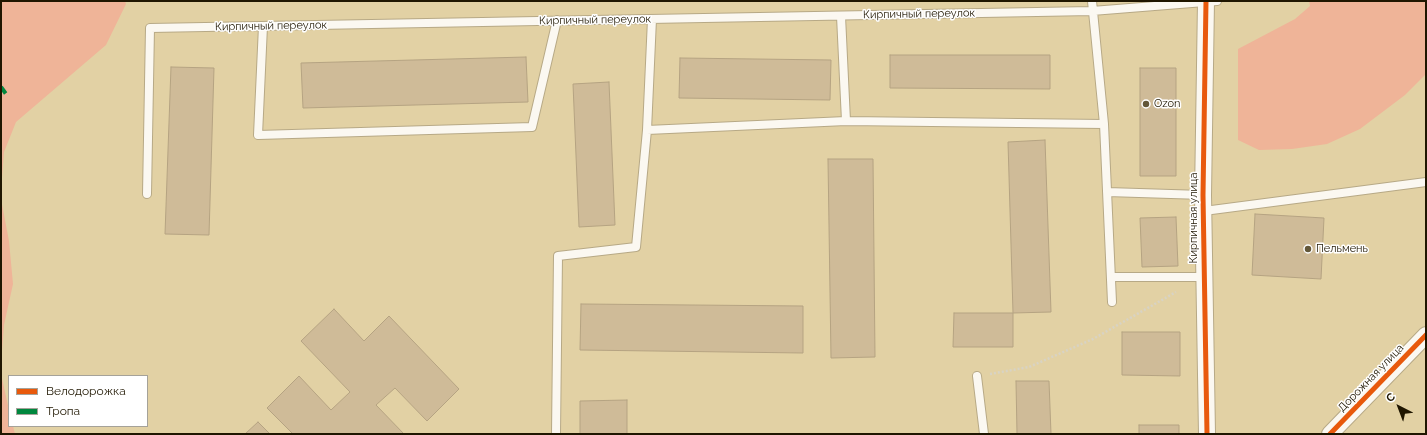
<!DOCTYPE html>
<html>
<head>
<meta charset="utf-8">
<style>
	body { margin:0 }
	#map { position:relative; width:1427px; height:435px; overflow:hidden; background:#e2d1a4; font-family:Raleway,sans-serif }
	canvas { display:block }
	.frame { position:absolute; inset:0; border:2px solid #1f1600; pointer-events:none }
	.legend { position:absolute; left:8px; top:375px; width:140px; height:52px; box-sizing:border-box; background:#fff; border:1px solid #a5a299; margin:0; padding:5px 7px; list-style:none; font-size:12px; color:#1f1600 }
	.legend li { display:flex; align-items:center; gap:8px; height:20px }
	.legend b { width:20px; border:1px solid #a5a299 }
	.north { position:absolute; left:1379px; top:387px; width:40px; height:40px; -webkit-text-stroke:3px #fff; paint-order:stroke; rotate:318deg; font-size:11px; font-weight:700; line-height:16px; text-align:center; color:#1f1600 }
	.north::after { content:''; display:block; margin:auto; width:14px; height:18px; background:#1f1600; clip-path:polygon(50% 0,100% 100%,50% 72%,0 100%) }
</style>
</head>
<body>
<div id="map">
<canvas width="1427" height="435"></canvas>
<div class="frame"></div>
<ul class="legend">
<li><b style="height:5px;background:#e8590c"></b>Велодорожка</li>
<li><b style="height:5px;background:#00873e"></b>Тропа</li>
</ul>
<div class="north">С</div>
</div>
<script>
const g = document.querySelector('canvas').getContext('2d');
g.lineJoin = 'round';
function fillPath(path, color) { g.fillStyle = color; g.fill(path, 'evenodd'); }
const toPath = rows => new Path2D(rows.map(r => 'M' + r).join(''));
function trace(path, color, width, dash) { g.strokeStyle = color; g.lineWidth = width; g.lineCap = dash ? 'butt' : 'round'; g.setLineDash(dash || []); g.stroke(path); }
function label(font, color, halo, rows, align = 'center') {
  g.font = font + ' Raleway,sans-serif'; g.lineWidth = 3; g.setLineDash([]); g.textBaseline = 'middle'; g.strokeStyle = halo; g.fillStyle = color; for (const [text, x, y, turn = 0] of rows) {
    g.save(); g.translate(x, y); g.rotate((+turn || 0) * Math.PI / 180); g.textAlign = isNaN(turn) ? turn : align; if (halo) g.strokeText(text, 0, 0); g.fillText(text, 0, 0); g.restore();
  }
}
fillPath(toPath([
	[1,1,125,1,126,4,106,45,16,122,4,152,1,191],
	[1309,1,1426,1,1426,74,1405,95,1360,129,1327,144,1292,149,1259,150,1238,140,1238,49,1295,19,1310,6],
	[1,199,9,241,13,284,4,325,1,364],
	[1,374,9,410,9,426,13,426,15,434,1,434]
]), '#efb498');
const building = toPath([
	[890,55,1050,55,1050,89,890,88,890,55],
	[526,57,528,102,303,108,301,63,526,57],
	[680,58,831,60,830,100,679,98,680,58],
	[171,67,214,68,209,235,165,234,171,67],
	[1140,68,1176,68,1176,176,1140,176,1140,68],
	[609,82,615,225,579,227,573,84,609,82],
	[1045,140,1051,312,1013,313,1008,142,1045,140],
	[828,159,873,159,875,357,831,358,828,159],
	[1255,214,1324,218,1321,279,1252,275,1255,214],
	[1176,217,1178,266,1142,267,1140,218,1176,217],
	[581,304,803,306,803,353,580,350,581,304],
	[334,309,364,341,389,316,459,389,427,421,395,388,376,405,404,434,291,434,292,433,267,408,299,376,331,410,350,392,301,341,334,309],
	[954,313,1013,313,1013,347,953,347,954,313],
	[1122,332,1180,332,1180,376,1122,375,1122,332],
	[1016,381,1049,381,1051,434,1017,434,1016,381],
	[627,400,627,434,580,434,580,401,627,400],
	[258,422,270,434,245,434,258,422],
	[1139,425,1179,425,1179,434,1139,434,1139,425]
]);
fillPath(building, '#cfbb98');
trace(building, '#b5a382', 1);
const lane = toPath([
	[1092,1,1104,124,1112,302],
	[841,16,846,121],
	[263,26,258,135,532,127,557,20],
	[647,130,846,121,1104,124],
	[1107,192,1203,195],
	[147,194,150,28,1092,11,1217,1],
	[1204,211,1426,182],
	[1111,277,1205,277],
	[977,376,984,434],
	[556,434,558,256,636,247,647,130,652,19]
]);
const street = toPath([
	[1206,1,1203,195,1207,434],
	[1330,434,1426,335]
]);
trace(lane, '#b7a986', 10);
trace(street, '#b7a986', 18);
trace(toPath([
	[990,374,1029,367,1093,339,1176,292]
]), '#d8d3c4', 2.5, [2, 2]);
trace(lane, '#fbf8f1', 8);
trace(street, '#fbf8f1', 16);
trace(toPath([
	[1,87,6,94]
]), '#00873e', 4, [8, 4]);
trace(toPath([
	[1206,1,1203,195,1207,434],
	[1330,434,1426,335]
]), '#e8590c', 5);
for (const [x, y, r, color] of [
	[1146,104,4,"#635739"],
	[1308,249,4,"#635739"]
]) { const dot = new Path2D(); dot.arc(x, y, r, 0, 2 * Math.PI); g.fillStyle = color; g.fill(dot); trace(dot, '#fff', 1.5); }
label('11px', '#1f1600', '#fff', [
	["Кирпичный переулок",919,14,-1],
	["Кирпичный переулок",595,20,-1],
	["Кирпичный переулок",271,26,-1],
	["Кирпичная улица",1194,218,-90],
	["Дорожная улица",1371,378,-46]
]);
label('11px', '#1f1600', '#fff', [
	["Ozon",1154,104],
	["Пельмень",1316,249]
], 'left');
</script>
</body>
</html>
